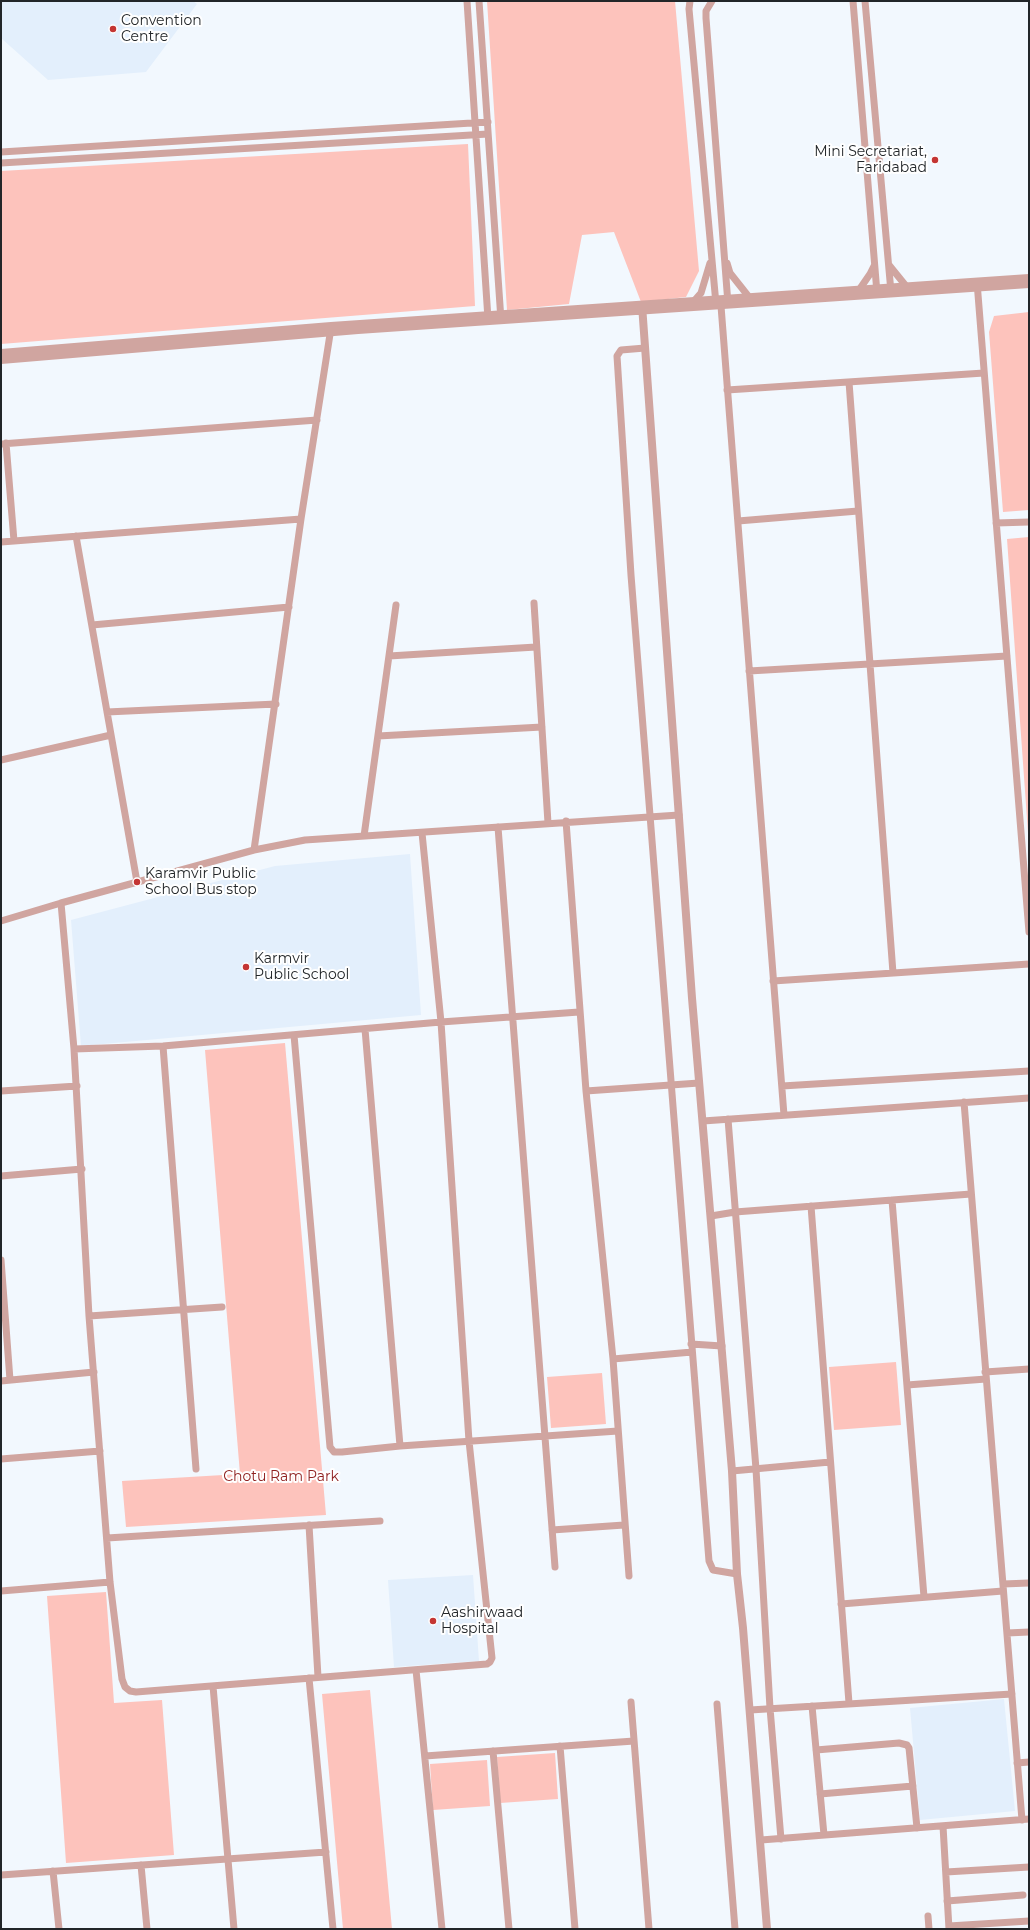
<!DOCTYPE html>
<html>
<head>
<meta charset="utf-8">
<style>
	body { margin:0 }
	#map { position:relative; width:1030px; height:1930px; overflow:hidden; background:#f2f8fe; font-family:Montserrat,sans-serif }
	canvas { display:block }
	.frame { position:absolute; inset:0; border:2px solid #222629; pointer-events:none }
</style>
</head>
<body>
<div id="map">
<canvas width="1030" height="1930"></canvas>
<div class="frame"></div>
</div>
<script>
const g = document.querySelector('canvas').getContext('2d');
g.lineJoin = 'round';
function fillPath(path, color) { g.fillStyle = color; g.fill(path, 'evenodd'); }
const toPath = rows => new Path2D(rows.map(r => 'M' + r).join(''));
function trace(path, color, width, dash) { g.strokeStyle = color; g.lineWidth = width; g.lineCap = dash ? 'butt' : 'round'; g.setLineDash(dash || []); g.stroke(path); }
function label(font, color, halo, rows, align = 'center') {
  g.font = font + ' Montserrat,sans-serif'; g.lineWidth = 4; g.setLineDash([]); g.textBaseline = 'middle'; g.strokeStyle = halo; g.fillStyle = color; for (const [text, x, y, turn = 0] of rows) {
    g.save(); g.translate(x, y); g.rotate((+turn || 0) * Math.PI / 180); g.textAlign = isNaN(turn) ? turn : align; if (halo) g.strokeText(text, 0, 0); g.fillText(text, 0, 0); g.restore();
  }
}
fillPath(toPath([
	[1,1,193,1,197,4,146,72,48,80,1,38],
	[410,854,421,1015,81,1046,71,920,275,866],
	[473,1575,479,1661,394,1667,388,1580],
	[1004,1699,1015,1811,920,1820,910,1708]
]), '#e3effc');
fillPath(toPath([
	[487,1,675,1,699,271,686,297,641,302,614,232,582,235,569,304,507,310],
	[468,144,475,306,1,344,1,171],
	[1029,312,1029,510,1003,512,989,332,994,316],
	[1029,537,1029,847,1007,539],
	[285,1043,326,1515,126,1527,122,1481,240,1474,205,1050],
	[896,1362,901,1425,834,1430,829,1367],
	[602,1373,606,1424,551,1428,547,1377],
	[106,1592,114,1703,162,1700,174,1855,66,1863,47,1596],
	[370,1690,392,1929,343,1929,322,1694],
	[555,1753,558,1799,500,1803,497,1757],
	[487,1760,490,1806,433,1810,430,1764]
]), '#fdc3bc');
trace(toPath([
	[467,1,488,319],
	[479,1,501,320],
	[690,1,689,9,716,304],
	[712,1,706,11,706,18,728,304],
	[853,1,877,293],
	[865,1,891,292],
	[1,152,488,122],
	[1,163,488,134],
	[727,263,730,273,749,297],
	[889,265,906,286],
	[977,282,1029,932],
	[859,290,870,274,874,266],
	[694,301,701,293,710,263],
	[721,306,784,1115],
	[645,348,621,350,617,356,631,575,709,1561,713,1570,737,1574],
	[849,382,893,973],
	[727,390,984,373],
	[6,443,14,541],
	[1,444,317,420],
	[738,521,858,511],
	[996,523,1029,522],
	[76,536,137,882],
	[1,542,301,519],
	[534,603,548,823],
	[92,625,289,607],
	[389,656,536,647],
	[749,671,1007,656],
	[107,712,276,704],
	[378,736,542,727],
	[1,760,111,735],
	[566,821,586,1091,613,1359,629,1576],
	[498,827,555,1567],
	[364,836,396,605],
	[254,850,301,519,331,328],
	[61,903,74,1049,89,1316,110,1582,122,1679,125,1687,130,1691,136,1692,487,1664,490,1662,492,1658,469,1441,441,1022,422,833],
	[1,921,61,903,254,850,305,840,679,815],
	[773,981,1029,964],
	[365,1029,400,1446],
	[294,1035,330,1447,334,1452,342,1452,400,1446,618,1431],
	[163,1046,196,1469],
	[74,1049,163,1046,441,1022,579,1012],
	[782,1086,1029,1071],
	[1,1091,77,1086],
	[586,1091,699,1083],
	[964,1102,1022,1820],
	[728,1119,756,1469,770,1708,781,1839],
	[703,1121,1029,1098],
	[1,1176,82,1169],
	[892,1200,924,1597],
	[811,1206,849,1703],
	[711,1216,735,1212,971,1194],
	[1,1260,10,1380],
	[89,1316,222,1307],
	[691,1344,722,1346],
	[613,1359,692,1352],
	[985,1372,1029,1369],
	[1,1381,94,1372],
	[907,1385,986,1379],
	[1,1459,100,1451],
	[732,1471,830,1462],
	[309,1525,318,1677],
	[552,1530,624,1525],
	[107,1538,380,1521],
	[1003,1584,1029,1583],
	[1,1591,110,1582],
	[841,1604,1003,1591],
	[1007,1633,1029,1632],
	[416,1670,442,1929],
	[309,1678,333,1929],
	[213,1686,234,1929],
	[631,1702,649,1929],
	[717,1704,735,1929],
	[812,1706,824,1835],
	[750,1710,1012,1694],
	[560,1746,575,1929],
	[816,1750,899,1743,907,1745,909,1748,917,1828],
	[493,1751,509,1929],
	[425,1756,634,1741],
	[1017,1763,1029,1762],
	[820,1794,913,1786],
	[943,1826,949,1929],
	[761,1840,1029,1819],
	[141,1865,147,1929],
	[53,1871,59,1929],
	[946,1872,1029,1867],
	[1,1875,326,1852],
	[947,1901,1023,1895],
	[928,1916,929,1929],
	[949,1926,1029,1921]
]), '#d0a5a0', 7);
trace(toPath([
	[642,305,692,998,732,1471,737,1574,743,1628,767,1929],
	[1,353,331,326,1029,278],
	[1,360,358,330,1029,284]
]), '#d0a5a0', 8);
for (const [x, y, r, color] of [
	[113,29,4,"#c43533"],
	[935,160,4,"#c43533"],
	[137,882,4,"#c43533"],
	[246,967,4,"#c43533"],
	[433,1621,4,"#c43533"]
]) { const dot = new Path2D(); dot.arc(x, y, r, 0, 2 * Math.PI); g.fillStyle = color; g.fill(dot); trace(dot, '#fff', 1.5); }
label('14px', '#222629', '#fff', [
	["Convention",121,21],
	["Centre",121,37],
	["Mini Secretariat,",927,152,"right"],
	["Faridabad",927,168,"right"],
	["Karamvir Public",145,874],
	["School Bus stop",145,890],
	["Karmvir",254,959],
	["Public School",254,975],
	["Aashirwaad",441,1613],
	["Hospital",441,1629]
], 'left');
label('14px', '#8f2221', '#fff', [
	["Chotu Ram Park",281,1477]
]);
</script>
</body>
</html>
